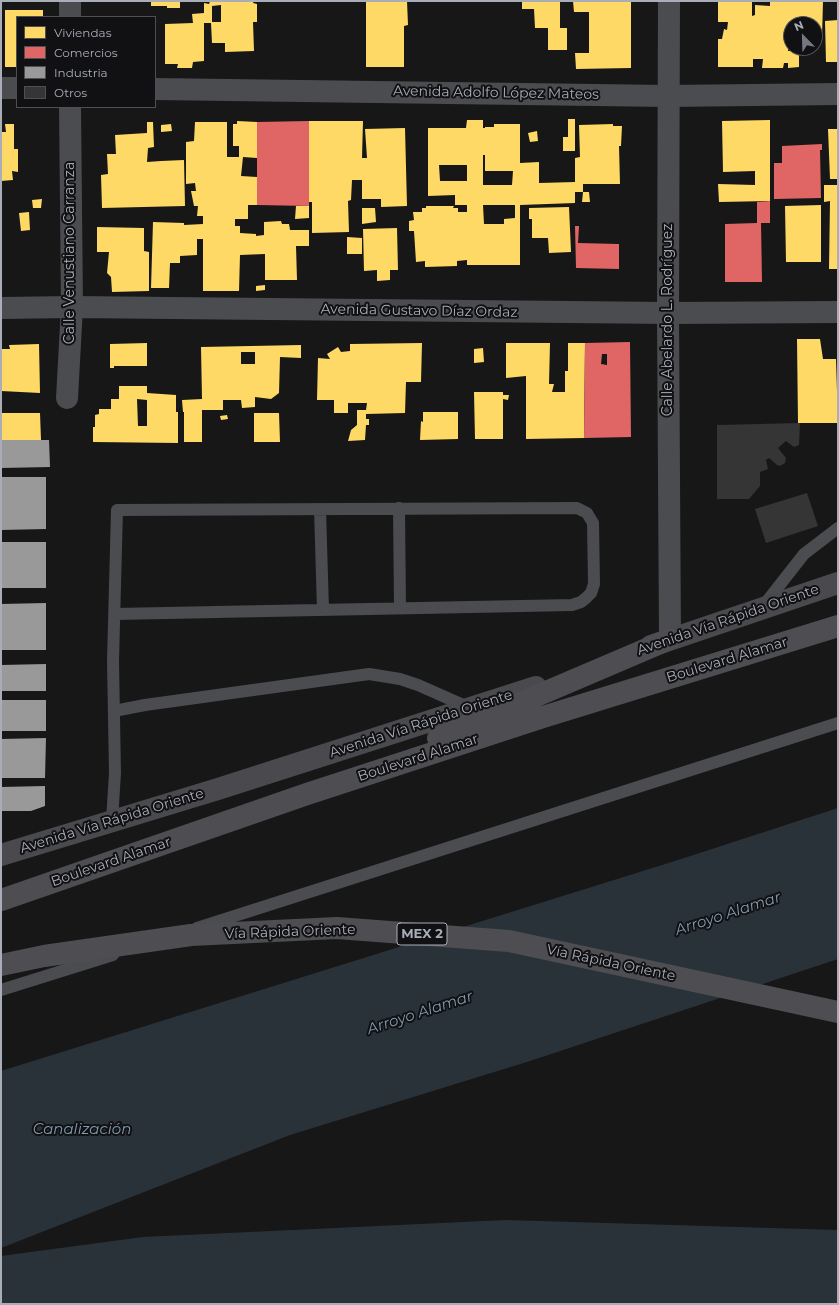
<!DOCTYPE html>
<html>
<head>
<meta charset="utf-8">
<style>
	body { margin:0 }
	#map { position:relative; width:839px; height:1305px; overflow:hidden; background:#171717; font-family:Montserrat,sans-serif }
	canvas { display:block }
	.frame { position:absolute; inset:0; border:2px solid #a8adb8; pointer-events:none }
	.legend { position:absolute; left:16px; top:16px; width:140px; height:92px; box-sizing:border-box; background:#111113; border:1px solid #4d4f55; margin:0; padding:5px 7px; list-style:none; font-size:12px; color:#a8adb8 }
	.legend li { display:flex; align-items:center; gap:8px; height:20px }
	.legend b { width:20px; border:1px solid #4d4f55 }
	.north { position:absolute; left:783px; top:16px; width:40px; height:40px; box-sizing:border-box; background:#111113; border:1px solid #4d4f55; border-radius:50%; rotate:337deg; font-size:11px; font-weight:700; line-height:16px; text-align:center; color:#a8adb8 }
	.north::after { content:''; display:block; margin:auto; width:14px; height:18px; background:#757880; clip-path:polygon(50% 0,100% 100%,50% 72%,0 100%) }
</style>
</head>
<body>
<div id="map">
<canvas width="839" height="1305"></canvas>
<div class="frame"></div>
<ul class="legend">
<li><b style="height:11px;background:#ffd966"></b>Viviendas</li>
<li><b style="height:11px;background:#e06666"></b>Comercios</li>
<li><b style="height:11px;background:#999"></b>Industria</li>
<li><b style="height:11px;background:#353536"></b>Otros</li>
</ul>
<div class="north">N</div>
</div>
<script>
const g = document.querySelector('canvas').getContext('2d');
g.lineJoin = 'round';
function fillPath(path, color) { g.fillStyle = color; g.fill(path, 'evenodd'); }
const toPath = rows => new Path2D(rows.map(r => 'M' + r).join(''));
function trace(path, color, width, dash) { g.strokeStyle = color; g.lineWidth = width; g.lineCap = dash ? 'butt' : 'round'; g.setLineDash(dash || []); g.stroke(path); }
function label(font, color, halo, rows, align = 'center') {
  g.font = font + ' Montserrat,sans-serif'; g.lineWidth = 4; g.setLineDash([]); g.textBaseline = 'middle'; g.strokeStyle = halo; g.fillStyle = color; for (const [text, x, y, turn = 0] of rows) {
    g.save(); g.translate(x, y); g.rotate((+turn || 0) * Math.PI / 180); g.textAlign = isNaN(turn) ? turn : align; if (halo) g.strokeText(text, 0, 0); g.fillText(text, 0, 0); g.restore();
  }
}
fillPath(toPath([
	[838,808,838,959,530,1061,290,1135,1,1248,1,1071,675,861],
	[506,1220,838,1230,838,1304,1,1304,1,1256,143,1237]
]), '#2a3239');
fillPath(toPath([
	[151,1,180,1,180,8,167,8,167,6,151,6],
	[210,1,254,1,253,3,257,4,257,22,253,22,254,51,225,52,225,43,212,43,211,23,204,23,204,61,193,62,192,68,177,68,178,64,165,64,165,24,193,23,192,14,204,13,204,3,209,4],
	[221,5,221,22,212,22,212,6],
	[366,1,407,1,408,25,404,26,404,67,366,67],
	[522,1,560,1,560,28,567,28,567,50,548,50,548,28,535,28,534,9,522,9],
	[573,1,631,1,631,68,576,69,575,53,589,53,589,12,574,12],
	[718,1,752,1,752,16,755,15,755,5,770,6,770,1,823,1,822,38,815,38,815,24,791,24,791,40,788,40,788,51,799,51,799,67,788,68,788,63,784,63,783,68,762,68,763,59,753,59,753,67,718,67,718,39,722,39,724,29,727,30,728,22,718,22],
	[5,10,43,10,43,17,17,17,17,67,5,67],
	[838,20,838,62,826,62,825,21],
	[568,119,575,119,575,151,563,151,563,137,568,137],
	[467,120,483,120,483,128,485,128,485,127,494,127,494,124,520,124,520,163,539,162,539,183,575,182,575,158,580,157,579,125,613,124,613,126,622,126,621,146,619,146,620,184,583,184,583,192,575,192,575,203,520,205,520,265,467,265,467,260,457,261,457,266,425,267,425,261,416,262,414,231,409,231,409,221,414,220,413,212,422,212,422,208,426,208,426,206,454,206,453,208,458,208,458,212,467,212,467,205,455,205,455,195,428,196,428,128,466,128],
	[483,155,485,155,485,171,513,171,512,185,483,185],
	[439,165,467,165,467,181,440,181],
	[483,205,515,205,515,218,504,219,504,224,484,224],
	[770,120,770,201,719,202,718,184,755,185,755,171,723,172,722,121],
	[237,121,257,122,257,158,243,157,241,176,257,177,257,205,248,205,248,219,235,219,235,226,240,226,240,233,256,234,256,236,264,235,264,222,281,221,282,224,289,224,290,230,309,230,309,246,296,246,297,280,265,280,265,254,240,255,239,291,203,291,203,239,197,239,197,255,180,256,180,263,170,263,169,288,151,288,153,222,184,223,184,225,203,224,203,216,197,216,198,206,194,206,191,191,196,191,195,183,186,184,186,142,194,141,195,122,227,122,227,157,239,157,239,146,233,146,233,124,237,124],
	[309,121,363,121,362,158,367,158,365,129,405,128,407,206,381,207,381,199,362,199,362,180,352,180,351,200,348,201,349,232,312,233,312,202,309,202],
	[147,122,153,122,154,147,148,148,147,162,161,161,184,160,185,206,102,208,101,175,108,174,107,154,116,154,115,135,147,133],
	[5,124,14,124,14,149,18,149,18,172,12,171,13,180,1,181,1,132,6,132],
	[171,124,172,131,161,132,161,125],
	[828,129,838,129,838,179,830,179],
	[537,131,538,141,530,142,528,133],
	[824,185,838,185,838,269,829,269,830,201,824,202],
	[583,192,589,192,590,202,582,202],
	[42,199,41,208,33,208,32,200],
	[821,205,821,262,786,262,785,206],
	[296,206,309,206,309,218,295,219],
	[569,207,571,252,549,253,548,238,532,238,532,219,529,219,529,208],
	[362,208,375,208,376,222,362,224],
	[29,212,30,230,21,231,19,213],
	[97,227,144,228,144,251,149,252,149,291,112,292,111,277,107,273,109,252,97,252],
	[397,228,398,270,390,270,390,280,377,281,377,270,364,271,363,229],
	[347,237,362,238,362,254,347,254],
	[265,285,265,290,256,291,256,286],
	[797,339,820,339,823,359,836,359,838,423,798,423],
	[147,343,147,366,114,366,114,368,110,368,110,344],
	[422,343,421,382,406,382,405,413,366,414,366,419,369,419,369,425,366,425,365,440,348,441,351,430,357,425,357,410,366,410,367,403,348,403,348,413,334,413,334,400,317,400,318,358,330,359,327,354,338,347,341,352,350,351,350,344],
	[506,343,550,343,549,384,554,384,552,392,565,392,565,371,568,371,568,343,585,343,584,438,526,439,526,376,506,378],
	[39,344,40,393,1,391,1,349,10,349,9,345],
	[301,345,301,358,280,357,279,393,271,399,255,397,255,407,242,408,241,400,223,400,223,410,202,410,202,442,184,442,184,412,183,412,182,400,202,399,201,347],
	[241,352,255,352,255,364,241,364],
	[483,348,484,362,474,363,474,349],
	[119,386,147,386,147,393,176,395,176,412,178,412,178,443,93,442,93,427,95,427,95,415,99,414,99,409,111,409,111,399,119,399],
	[137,399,147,400,147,426,138,426],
	[474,392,503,392,503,395,509,395,508,400,503,399,503,439,475,439],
	[423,412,458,412,458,439,420,440,421,421,423,422],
	[1,413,40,413,41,440,1,440],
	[254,413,279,413,280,442,254,442],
	[227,415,228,419,221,420,220,416]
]), '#ffd966');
fillPath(toPath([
	[309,121,309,206,257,205,257,122],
	[822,144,822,150,820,150,821,198,774,199,774,163,782,163,782,146],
	[770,201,770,223,761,223,762,282,725,282,725,224,757,223,757,202],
	[575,226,579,226,578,243,619,244,619,269,576,268],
	[630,342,631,437,584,438,585,343],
	[602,354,607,354,607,365,601,364]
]), '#e06666');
fillPath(toPath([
	[1,440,49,440,50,467,1,468],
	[1,477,46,477,46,529,1,530],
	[1,542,46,542,46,588,1,588],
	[46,603,46,650,1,650,1,604],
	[46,664,46,691,1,691,1,665],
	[1,700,46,700,46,731,1,731],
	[46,738,45,778,1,778,1,739],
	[45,786,45,806,31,811,1,811,1,787]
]), '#999');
fillPath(toPath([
	[800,423,799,445,794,447,786,441,778,448,786,458,785,463,780,466,777,465,769,458,766,460,768,469,760,472,760,486,749,499,717,499,717,425],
	[807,493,818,526,766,543,755,509]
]), '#353536');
trace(toPath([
	[399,508,400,608],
	[320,509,323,610],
	[764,605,804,554,838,528],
	[114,711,145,705,369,674,400,679,418,685,470,708],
	[112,821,115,773,113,661,117,510,577,508,587,513,593,523,594,584,591,593,586,598,581,602,572,605,115,614],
	[197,928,838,723],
	[1,990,113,955]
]), '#4b4c50', 12);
trace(toPath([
	[70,17,70,1],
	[1,88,17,88],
	[155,89,668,96,838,94],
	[67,398,72,307,70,107]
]), '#4b4c50', 22);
trace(toPath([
	[669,1,668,313,670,639],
	[1,308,72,307,668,313,838,312]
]), '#4b4c50', 22);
trace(toPath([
	[651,646,838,583],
	[1,855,218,789,536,687]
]), '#4a4a4e', 22);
trace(toPath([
	[438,738,670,639],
	[1,900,307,794,543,717,838,626]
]), '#4e4e52', 22);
trace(toPath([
	[1,965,44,956,191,935,337,928,509,941,838,1012]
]), '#4e4e52', 22);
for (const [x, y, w] of [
	[422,934,50]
]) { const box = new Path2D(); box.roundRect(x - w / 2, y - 11, w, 22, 3); g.fillStyle = '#111113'; g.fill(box); trace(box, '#a8adb8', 1); }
label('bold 13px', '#a8adb8', null, [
	["MEX 2",422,934]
]);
label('14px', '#a8adb8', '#111113', [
	["Avenida Adolfo López Mateos",496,93,1],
	["Calle Venustiano Carranza",70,253,-90],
	["Avenida Gustavo Díaz Ordaz",419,311,1],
	["Calle Abelardo L. Rodríguez",668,320,-90],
	["Avenida Vía Rápida Oriente",728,620,-19],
	["Boulevard Alamar",727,660,-17],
	["Avenida Vía Rápida Oriente",421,724,-18],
	["Boulevard Alamar",418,758,-18],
	["Avenida Vía Rápida Oriente",112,821,-17],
	["Boulevard Alamar",111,862,-19],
	["Vía Rápida Oriente",290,932,-2],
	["Vía Rápida Oriente",611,963,12]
]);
label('italic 15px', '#7f9bb3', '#111113', [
	["Arroyo Alamar",728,914,-18],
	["Arroyo Alamar",420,1013,-18],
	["Canalización",82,1130]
]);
</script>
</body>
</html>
